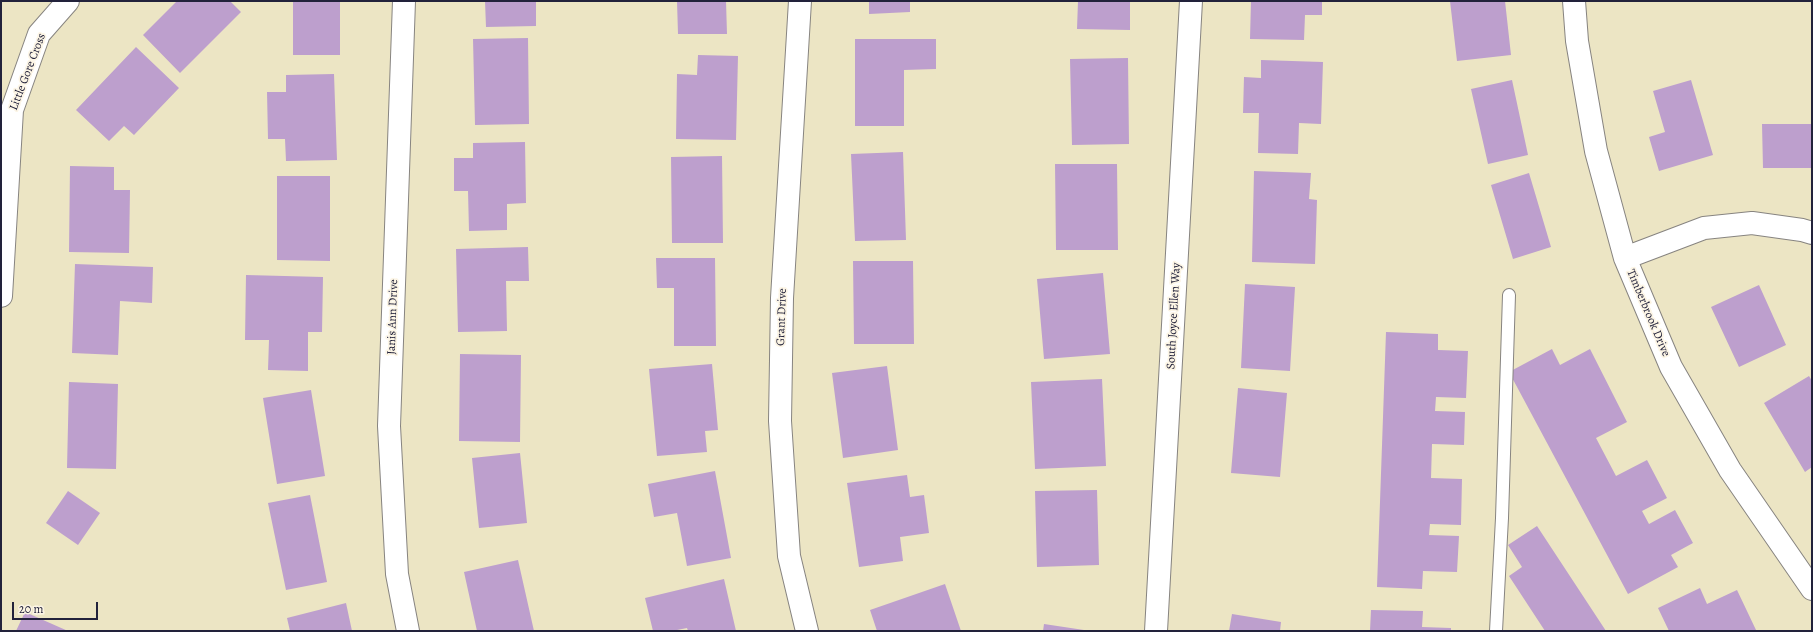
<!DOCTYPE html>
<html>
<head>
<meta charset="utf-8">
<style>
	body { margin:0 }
	#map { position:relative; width:1813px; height:632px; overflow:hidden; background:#ece5c4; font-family:Alegreya,serif }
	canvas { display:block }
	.frame { position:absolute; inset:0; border:2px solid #22223b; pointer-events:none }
	.scale { position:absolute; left:12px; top:602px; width:86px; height:18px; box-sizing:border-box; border:2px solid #22223b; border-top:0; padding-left:5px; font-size:12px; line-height:14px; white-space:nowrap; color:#22223b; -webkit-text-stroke:3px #fcf5e5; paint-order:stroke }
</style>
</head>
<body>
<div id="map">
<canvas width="1813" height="632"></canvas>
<div class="frame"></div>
<div class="scale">20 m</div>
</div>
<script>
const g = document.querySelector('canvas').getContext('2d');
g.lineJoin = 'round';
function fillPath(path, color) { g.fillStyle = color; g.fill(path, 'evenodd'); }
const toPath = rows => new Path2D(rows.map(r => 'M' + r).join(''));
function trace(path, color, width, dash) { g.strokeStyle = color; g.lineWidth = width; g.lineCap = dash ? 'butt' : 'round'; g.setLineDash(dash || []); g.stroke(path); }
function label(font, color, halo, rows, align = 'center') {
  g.font = font + ' Alegreya,serif'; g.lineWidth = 3.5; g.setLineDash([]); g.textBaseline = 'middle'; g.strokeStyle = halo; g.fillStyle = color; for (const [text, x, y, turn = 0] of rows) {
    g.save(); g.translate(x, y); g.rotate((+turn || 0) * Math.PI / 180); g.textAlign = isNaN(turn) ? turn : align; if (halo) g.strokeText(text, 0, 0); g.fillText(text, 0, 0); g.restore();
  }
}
fillPath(toPath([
	[177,1,230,1,241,12,180,73,143,35],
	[293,1,340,1,340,55,293,55],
	[485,1,536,1,536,26,486,27],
	[677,1,726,1,727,34,678,34],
	[869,1,910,1,910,12,869,14],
	[1078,1,1130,1,1130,30,1077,29],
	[1251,1,1322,1,1322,15,1305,15,1304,40,1250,39],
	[1450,1,1505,1,1511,55,1457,61],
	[528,38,529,124,475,125,473,39],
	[855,39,936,39,936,69,904,70,904,126,855,126],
	[136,47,179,88,134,135,124,126,109,141,76,110],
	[698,55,738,56,736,140,676,139,677,74,697,75],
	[1128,58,1129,144,1072,145,1070,59],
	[1261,60,1323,62,1321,124,1299,123,1298,154,1258,153,1259,113,1243,113,1244,77,1261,78],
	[334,74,337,160,286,161,285,139,268,139,267,92,286,92,286,75],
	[1512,80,1528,155,1488,164,1471,89],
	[1691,80,1713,155,1659,171,1649,137,1665,132,1653,91],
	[1762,124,1812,124,1812,168,1763,168],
	[525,142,526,203,507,204,507,230,469,231,468,191,454,191,454,158,473,158,473,143],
	[903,152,906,240,855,241,851,154],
	[722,156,723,243,672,243,671,157],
	[1055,164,1117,164,1118,250,1056,250],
	[70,166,114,167,114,190,130,190,129,253,69,252],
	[1254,171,1311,173,1309,199,1317,200,1315,264,1252,262],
	[1529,173,1551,247,1513,259,1491,185],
	[277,176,330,176,330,261,277,260],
	[528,247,529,281,506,281,507,331,458,332,456,249],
	[656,258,715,258,716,346,674,346,674,288,657,288],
	[853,261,913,261,914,344,854,344],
	[75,264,153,267,152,303,120,301,118,355,72,353],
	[1103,273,1110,354,1044,359,1037,279],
	[246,275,323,277,322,332,308,332,308,371,268,370,269,340,245,340],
	[1245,284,1295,287,1290,371,1241,368],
	[1759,285,1786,345,1739,367,1711,307],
	[1386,332,1438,334,1438,350,1468,351,1466,398,1436,397,1435,411,1465,412,1464,445,1432,444,1431,478,1462,479,1461,525,1430,524,1429,535,1459,536,1457,572,1423,571,1422,589,1377,587],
	[1552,349,1560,365,1590,349,1627,422,1596,438,1616,476,1647,460,1667,498,1642,511,1649,524,1675,510,1693,543,1671,555,1678,567,1628,594,1509,372],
	[460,354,521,355,520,442,459,441],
	[712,364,718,430,705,431,707,452,657,456,649,369],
	[887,366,898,450,843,458,832,373],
	[1809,376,1812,381,1812,467,1805,472,1764,403],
	[1102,379,1106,466,1035,469,1031,382],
	[69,382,118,384,116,469,67,468],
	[1238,388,1287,393,1280,477,1231,473],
	[311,390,325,476,277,484,263,398],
	[520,453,527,523,479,528,472,458],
	[715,471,731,558,687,566,677,513,654,517,648,484],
	[907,475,910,497,924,495,929,533,900,537,903,561,859,567,847,483],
	[1097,490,1099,565,1037,567,1035,491],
	[68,491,100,513,78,545,46,523],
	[310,495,327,582,286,590,268,503],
	[1537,526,1606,631,1545,631,1509,576,1522,567,1508,545],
	[518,560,534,631,477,631,464,572],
	[724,579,736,631,688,631,687,628,672,631,653,631,645,598],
	[945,584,961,631,877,631,870,610],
	[1700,588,1707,604,1737,590,1756,630,1753,631,1669,631,1658,608],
	[346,603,352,631,290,631,287,618],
	[1371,610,1423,611,1422,627,1451,628,1451,631,1370,631],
	[25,612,68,631,16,631],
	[1232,614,1281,622,1280,631,1229,631],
	[1044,624,1084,630,1084,631,1043,631]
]), '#bd9fcd');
const service = toPath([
	[1496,631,1502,518,1509,295]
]);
const minor = toPath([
	[404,1,389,426,397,574,408,631],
	[800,1,782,298,780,421,789,556,807,631],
	[1574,1,1577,41,1596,151,1625,258,1671,367,1730,470,1812,589],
	[1625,258,1704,228,1752,223,1802,230,1812,233],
	[1,296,12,110,39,34,68,1],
	[1156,631,1191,1]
]);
trace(service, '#878480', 14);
trace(minor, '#878480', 24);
trace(service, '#fff', 12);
trace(minor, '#fff', 22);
label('12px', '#22223b', '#fcf5e5', [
	["Little Gore Cross",28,72,-69],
	["Timberbrook Drive",1648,313,67],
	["South Joyce Ellen Way",1174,316,-87],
	["Janis Ann Drive",393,317,-88],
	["Grant Drive",782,317,-88]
]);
</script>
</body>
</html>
